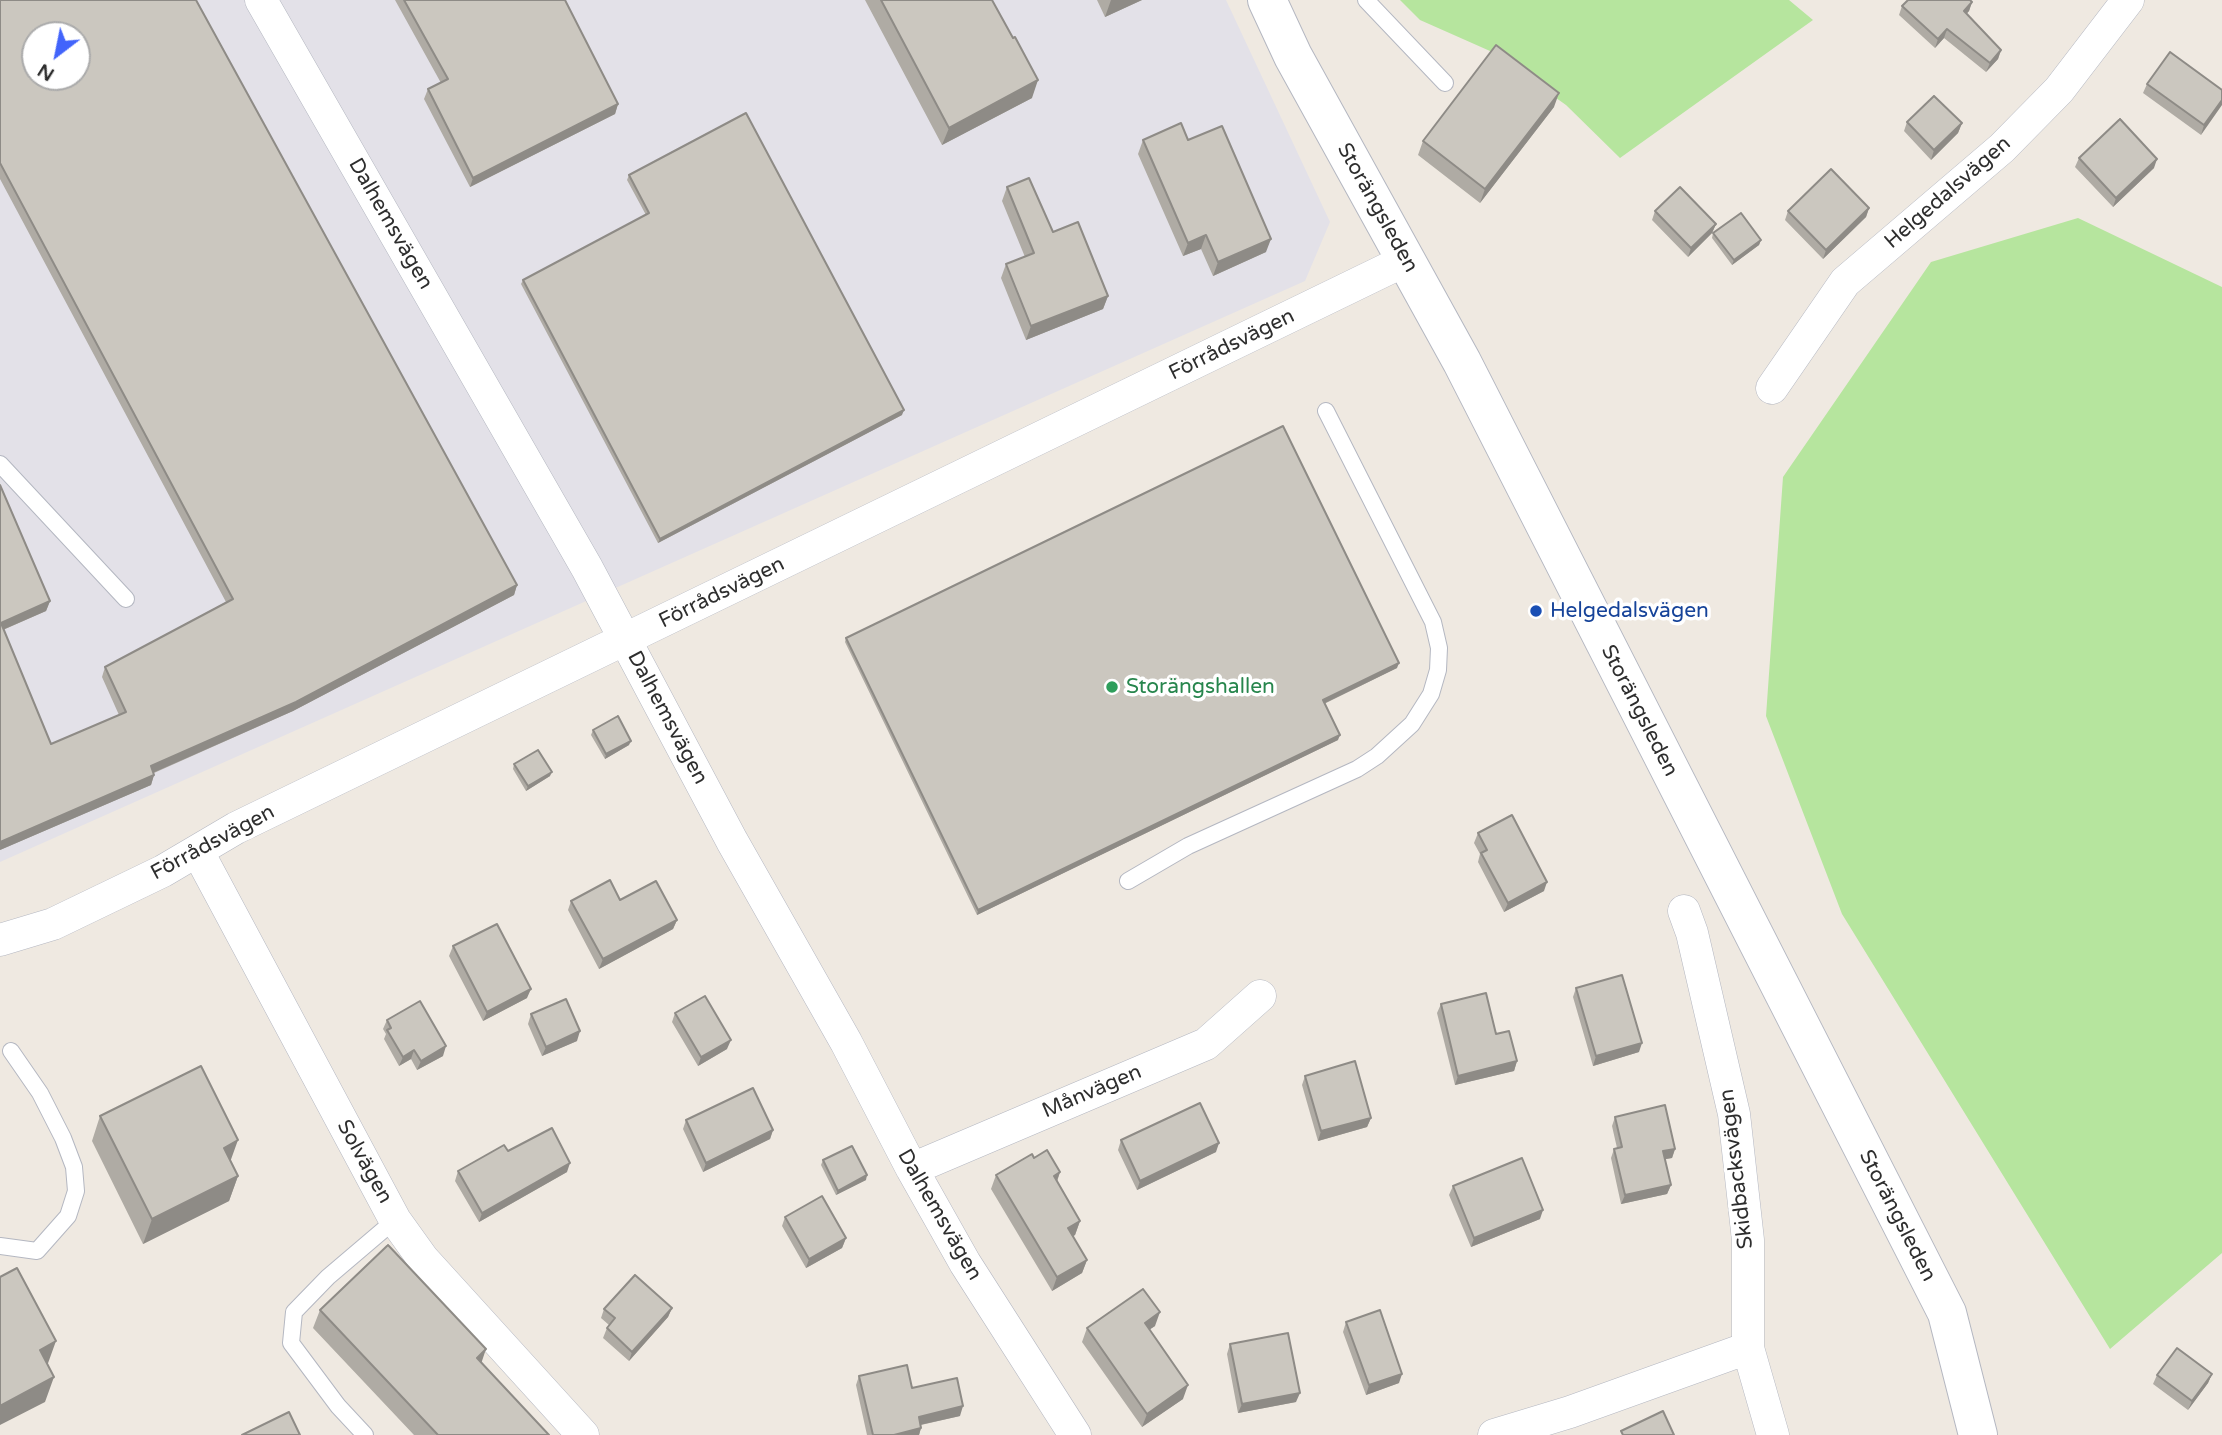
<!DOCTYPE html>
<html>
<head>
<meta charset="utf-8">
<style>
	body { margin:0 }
	#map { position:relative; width:2222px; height:1435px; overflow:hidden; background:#efe9e1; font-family:"Varela Round",sans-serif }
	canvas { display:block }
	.north { position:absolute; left:21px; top:21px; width:70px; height:70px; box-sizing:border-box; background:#fff; border:2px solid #ababab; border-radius:50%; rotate:212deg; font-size:19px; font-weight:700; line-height:28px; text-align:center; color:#2e2e2e }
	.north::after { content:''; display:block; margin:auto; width:24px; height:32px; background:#4264fb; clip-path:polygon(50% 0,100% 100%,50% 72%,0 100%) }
</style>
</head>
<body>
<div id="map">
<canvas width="2222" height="1435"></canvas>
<div class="north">N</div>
</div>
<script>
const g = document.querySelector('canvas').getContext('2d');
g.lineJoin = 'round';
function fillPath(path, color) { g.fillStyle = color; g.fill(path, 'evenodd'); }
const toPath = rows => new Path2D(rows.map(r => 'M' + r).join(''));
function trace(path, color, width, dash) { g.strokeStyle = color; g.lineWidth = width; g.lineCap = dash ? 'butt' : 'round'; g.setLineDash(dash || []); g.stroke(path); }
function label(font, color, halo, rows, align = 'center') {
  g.font = font + ' "Varela Round",sans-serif'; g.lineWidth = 7; g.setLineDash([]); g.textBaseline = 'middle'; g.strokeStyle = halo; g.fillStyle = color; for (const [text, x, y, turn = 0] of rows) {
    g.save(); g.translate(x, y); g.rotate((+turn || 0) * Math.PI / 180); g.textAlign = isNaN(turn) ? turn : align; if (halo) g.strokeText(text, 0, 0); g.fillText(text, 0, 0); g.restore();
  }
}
fillPath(toPath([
	[0,0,1226,0,1330,222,1305,281,0,862],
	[35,35,77,35,77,77,35,77]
]), '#e3e1e8');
fillPath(toPath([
	[1400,0,1789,0,1813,20,1620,158,1566,105,1490,51,1420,20],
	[2078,218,2222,287,2222,1253,2110,1349,1842,914,1766,716,1783,477,1931,262]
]), '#b6e59e');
const service = toPath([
	[1366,0,1445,83],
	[0,464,126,599],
	[1128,881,1188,846,1357,769,1377,756,1412,724,1431,694,1438,670,1439,648,1433,622,1326,411],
	[0,1246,37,1251,68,1216,76,1191,74,1167,63,1138,40,1093,11,1051],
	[365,1435,338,1406,291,1343,294,1312,328,1277,395,1220]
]);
const minor = toPath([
	[261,0,587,568,732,841,846,1042,912,1169,965,1263,1075,1435],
	[1772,388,1845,282,2002,148,2059,90,2128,0],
	[198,852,395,1220,423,1259,583,1435],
	[1684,911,1692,933,1734,1114,1748,1240,1748,1348,1773,1435],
	[0,940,53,924,163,871,236,828,1406,260],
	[912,1169,1206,1044,1260,996],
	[1494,1435,1570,1412,1748,1348]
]);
const secondary = toPath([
	[1267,0,1293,56,1462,362,1947,1313,1978,1435]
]);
trace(service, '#b4b7c1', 18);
trace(minor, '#b4b7c1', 33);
trace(secondary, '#b4b7c1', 40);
trace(service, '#fff', 16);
trace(minor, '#fff', 32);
trace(secondary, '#fff', 38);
fillPath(toPath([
	[0,0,517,585,514,595,293,711,154,773,154,775,151,785,0,850,0,485,50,601,46,611,3,630,51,744,119,715,102,677,105,667,226,602,0,179],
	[395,0,565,0,618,104,615,114,470,187,424,99,428,89,441,83],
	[865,0,992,0,1032,98,942,145],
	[1097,0,1142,0,1105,17],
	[1972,2,1969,11,1966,14,2001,50,1998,59,1986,72,1944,38,1935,48,1899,15,1902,6],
	[2147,84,2222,90,2201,135,2143,93],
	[1554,107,1480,203,1418,155,1423,141],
	[1907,122,1962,123,1958,133,1931,160,1904,131],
	[1143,140,1188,140,1266,252,1213,276,1201,249,1183,256,1138,154],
	[2079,158,2154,168,2113,207,2075,167],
	[629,175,902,415,658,543,521,284,523,280,646,215,627,180],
	[1007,187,1053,232,1108,296,1103,309,1026,340,1001,278,1006,264,1025,257,1002,201],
	[1869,208,1866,217,1823,259,1785,220,1788,211],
	[1655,211,1716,224,1712,233,1688,257,1652,220],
	[1713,233,1761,240,1759,245,1732,265,1712,238],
	[846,638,1397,668,1324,704,1338,740,977,915,845,642],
	[593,730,629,745,605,759,591,735],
	[514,764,550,776,526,791,513,769],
	[1478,833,1544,891,1504,912,1478,862,1480,854,1474,843],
	[620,900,677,920,673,929,599,969,568,910,571,901],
	[453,946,527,998,483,1021,449,956],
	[1576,988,1639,1052,1593,1066,1573,997],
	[1441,1004,1496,1034,1517,1061,1514,1071,1455,1085,1437,1013],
	[675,1013,727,1049,698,1066,672,1022],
	[531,1014,577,1041,542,1056,528,1024],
	[387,1020,443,1056,417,1070,411,1059,399,1066,384,1039,386,1034,383,1029],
	[1305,1076,1371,1118,1367,1127,1318,1141,1302,1085],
	[100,1116,231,1161,238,1176,229,1201,143,1244,92,1141],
	[1615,1117,1675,1149,1672,1158,1665,1159,1671,1185,1667,1194,1621,1204,1611,1158,1614,1149,1617,1148,1612,1126],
	[686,1120,773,1130,770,1139,703,1172,683,1129],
	[1121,1140,1216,1152,1137,1190,1118,1150],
	[508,1151,567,1172,479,1222,455,1181,458,1171],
	[1034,1158,1060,1172,1057,1182,1080,1221,1075,1235,1073,1236,1087,1260,1082,1273,1052,1291,991,1189,996,1175],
	[823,1160,866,1180,836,1195,821,1165],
	[1453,1186,1540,1219,1471,1247,1449,1195],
	[785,1217,846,1238,842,1248,806,1268,782,1226],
	[672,1308,668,1317,629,1361,603,1338,607,1328,609,1325,601,1318,604,1309],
	[320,1310,481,1363,549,1435,414,1435,313,1328],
	[1346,1322,1399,1383,1366,1395,1343,1332],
	[1155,1326,1150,1329,1183,1399,1142,1427,1082,1342,1087,1328],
	[1230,1344,1296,1402,1238,1413,1227,1354],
	[2212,1374,2208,1383,2188,1410,2153,1384,2157,1375],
	[859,1376,912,1388,960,1416,921,1425,921,1428,919,1435,867,1435,856,1385]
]), '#afaba4');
fillPath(toPath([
	[1111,0,1142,0,1105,17],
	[1972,2,1969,11,1960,21,1964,11],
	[1947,29,1944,38,1935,48,1938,39],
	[2001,50,1998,59,1986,72,1990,63],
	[1038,80,1032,98,942,145,949,128],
	[1559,93,1554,107,1480,203,1485,189],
	[2222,100,2222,105,2201,135,2204,125],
	[618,104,615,114,470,187,473,178],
	[1962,123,1958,133,1931,160,1934,150],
	[2157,159,2154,168,2113,207,2116,198],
	[1869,208,1866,217,1823,259,1826,250],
	[1716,224,1712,233,1688,257,1691,248],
	[1206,235,1201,249,1183,256,1188,243],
	[1271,239,1266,252,1213,276,1218,262],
	[1761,240,1759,245,1732,265,1734,260],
	[1108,296,1103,309,1026,340,1031,326],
	[904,410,902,415,658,543,660,539],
	[517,585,514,595,293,711,148,775,151,766],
	[50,601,46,611,0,631,1,623],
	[1399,663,1397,668,1321,705,1323,700],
	[1340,735,1338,740,977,915,978,910],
	[631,741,629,745,605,759,606,754],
	[552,772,550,776,526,791,528,786],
	[154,775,151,785,0,850,0,842],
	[1547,882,1544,891,1504,912,1508,903],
	[677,920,673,929,599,969,603,959],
	[531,989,527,998,483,1021,487,1012],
	[580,1031,577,1041,542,1056,546,1047],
	[731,1040,727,1049,698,1066,701,1057],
	[1642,1043,1639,1052,1593,1066,1596,1056],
	[446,1046,443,1056,417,1070,421,1061],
	[414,1050,411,1059,399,1066,403,1057],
	[1517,1061,1514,1071,1455,1085,1458,1076],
	[1371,1118,1367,1127,1318,1141,1321,1131],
	[773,1130,770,1139,703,1172,706,1163],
	[238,1140,229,1165,224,1148],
	[1219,1143,1216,1152,1137,1190,1140,1181],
	[1675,1149,1672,1158,1660,1160,1663,1151],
	[570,1163,567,1172,479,1222,482,1213],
	[1060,1172,1055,1186,1054,1176],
	[867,1175,866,1180,836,1195,838,1191],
	[238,1176,229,1201,143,1244,152,1219],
	[1671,1185,1667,1194,1621,1204,1625,1195],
	[1543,1210,1540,1219,1471,1247,1474,1238],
	[1080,1221,1075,1235,1063,1242,1068,1228],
	[846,1238,842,1248,806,1268,809,1259],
	[1087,1260,1082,1273,1052,1291,1057,1277],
	[672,1308,668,1317,629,1361,632,1352],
	[1160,1312,1155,1326,1140,1336,1145,1323],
	[56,1341,47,1366,40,1350],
	[486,1349,480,1367,477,1358],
	[1402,1374,1399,1383,1366,1395,1369,1385],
	[2212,1374,2208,1383,2188,1410,2192,1401],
	[54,1377,45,1402,0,1425,0,1406],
	[1188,1385,1183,1399,1142,1427,1147,1414],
	[1300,1393,1296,1402,1238,1413,1242,1404],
	[963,1406,960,1416,915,1426,919,1417],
	[921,1428,919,1435,894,1435]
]), '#8e8b86');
const building = toPath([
	[0,0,196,0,517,585,296,702,151,766,154,775,0,842,0,485,50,601,1,623,51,744,126,712,105,667,233,599,0,163,0,0],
	[35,35,77,35,77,77,35,77,35,35],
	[404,0,565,0,618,104,473,178,428,89,448,79,404,0],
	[881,0,992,0,1013,38,1015,37,1038,80,949,128,881,0],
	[1908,0,1970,0,1972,2,1964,11,2001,50,1990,63,1947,29,1938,39,1902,6,1908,0],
	[1496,45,1559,93,1485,189,1423,141,1496,45],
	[2170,52,2222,90,2222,100,2204,125,2147,84,2170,52],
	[1934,96,1962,123,1934,150,1907,122,1934,96],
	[746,113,904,410,660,539,523,280,649,213,629,175,746,113],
	[2120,119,2157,159,2116,198,2079,158,2120,119],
	[1181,123,1188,140,1222,126,1271,239,1218,262,1206,235,1188,243,1143,140,1181,123],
	[1831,169,1869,208,1826,250,1788,211,1831,169],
	[1029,178,1053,232,1078,222,1108,296,1031,326,1006,264,1034,253,1007,187,1029,178],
	[1680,187,1716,224,1691,248,1655,211,1680,187],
	[1741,213,1761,240,1734,260,1713,233,1741,213],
	[1283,426,1399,663,1323,700,1340,735,978,910,846,638,1283,426],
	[618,716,631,741,606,754,593,730,618,716],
	[538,750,552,772,528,786,514,764,538,750],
	[1512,815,1547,882,1508,903,1481,853,1487,850,1478,833,1512,815],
	[610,880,620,900,656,881,677,920,603,959,571,901,610,880],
	[497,924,531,989,487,1012,453,946,497,924],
	[1622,975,1642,1043,1596,1056,1576,988,1622,975],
	[1486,993,1496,1034,1509,1031,1517,1061,1458,1076,1441,1004,1486,993],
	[705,996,731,1040,701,1057,675,1013,705,996],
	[566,999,580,1031,546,1047,531,1014,566,999],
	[420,1001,446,1046,421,1061,414,1050,403,1057,387,1030,391,1028,387,1020,420,1001],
	[1355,1061,1371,1118,1321,1131,1305,1076,1355,1061],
	[201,1066,238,1140,224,1148,238,1176,152,1219,100,1116,201,1066],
	[753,1088,773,1130,706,1163,686,1120,753,1088],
	[1200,1103,1219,1143,1140,1181,1121,1140,1200,1103],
	[1665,1105,1675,1149,1663,1151,1671,1185,1625,1195,1614,1149,1622,1147,1615,1117,1665,1105],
	[552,1128,570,1163,482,1213,458,1171,504,1145,508,1151,552,1128],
	[852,1146,867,1175,838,1191,823,1160,852,1146],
	[1047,1150,1060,1172,1054,1176,1080,1221,1068,1228,1087,1260,1057,1277,996,1175,1032,1154,1034,1158,1047,1150],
	[1522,1158,1543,1210,1474,1238,1453,1186,1522,1158],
	[822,1196,846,1238,809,1259,785,1217,822,1196],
	[388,1245,486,1349,477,1358,549,1435,438,1435,320,1310,388,1245],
	[17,1268,56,1341,40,1350,54,1377,0,1406,0,1277,17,1268],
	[635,1275,672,1308,632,1352,607,1328,615,1318,604,1309,635,1275],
	[1143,1289,1160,1312,1145,1323,1188,1385,1147,1414,1087,1328,1143,1289],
	[1380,1310,1402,1374,1369,1385,1346,1322,1380,1310],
	[1288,1333,1300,1393,1242,1404,1230,1344,1288,1333],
	[2177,1348,2212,1374,2192,1401,2157,1375,2177,1348],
	[907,1365,912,1388,957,1378,963,1406,919,1417,921,1428,894,1435,873,1435,859,1376,907,1365],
	[1663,1411,1674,1435,1623,1435,1621,1431,1663,1411],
	[289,1412,300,1435,242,1435,289,1412]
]);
fillPath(building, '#cbc7bf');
trace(building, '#8e8b86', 2);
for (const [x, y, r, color] of [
	[1536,611,7,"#1a4fb4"],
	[1112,687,7,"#2e9e5b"]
]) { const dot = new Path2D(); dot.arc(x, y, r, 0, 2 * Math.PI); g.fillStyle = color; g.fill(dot); trace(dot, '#fff', 2.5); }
label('21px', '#2e2e2e', '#fff', [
	["Helgedalsvägen",1948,193,-41],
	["Storängsleden",1377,208,61],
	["Dalhemsvägen",390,224,60],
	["Förrådsvägen",1232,345,-26],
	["Förrådsvägen",722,593,-26],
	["Storängsleden",1639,711,63],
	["Dalhemsvägen",667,718,62],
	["Förrådsvägen",213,843,-28],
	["Månvägen",1092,1092,-23],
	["Solvägen",364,1162,61],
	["Skidbacksvägen",1737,1169,-97],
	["Dalhemsvägen",939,1215,60],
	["Storängsleden",1897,1216,63]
]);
label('21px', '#164399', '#fff', [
	["Helgedalsvägen",1550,611]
], 'left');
label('21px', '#27864d', '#fff', [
	["Storängshallen",1126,687]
], 'left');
</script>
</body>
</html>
